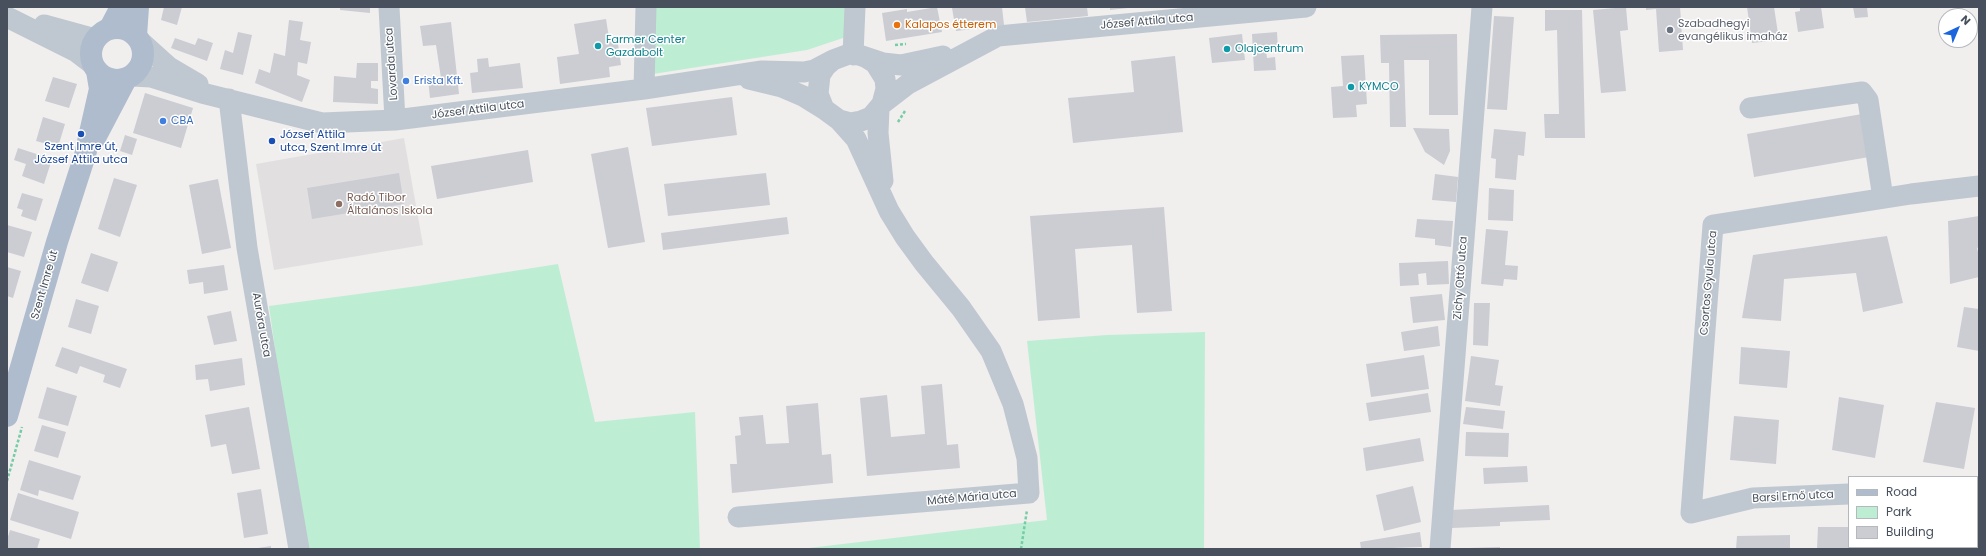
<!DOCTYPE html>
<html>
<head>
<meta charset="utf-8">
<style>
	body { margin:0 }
	#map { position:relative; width:1986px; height:556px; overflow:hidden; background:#f1eeee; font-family:Poppins,sans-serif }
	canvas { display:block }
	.frame { position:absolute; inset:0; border:8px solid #47505c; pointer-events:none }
	.legend { position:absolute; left:1848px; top:476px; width:130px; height:72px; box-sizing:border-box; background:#fff; border:1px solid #b5b9be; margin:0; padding:5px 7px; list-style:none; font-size:12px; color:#47505c }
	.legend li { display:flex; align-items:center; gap:8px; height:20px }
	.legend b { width:20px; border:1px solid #b5b9be }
	.north { position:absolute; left:1938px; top:8px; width:40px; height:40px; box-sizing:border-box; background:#fff; border:1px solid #b5b9be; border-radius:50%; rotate:44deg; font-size:11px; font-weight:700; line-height:16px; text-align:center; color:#47505c }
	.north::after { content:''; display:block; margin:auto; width:14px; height:18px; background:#1b64de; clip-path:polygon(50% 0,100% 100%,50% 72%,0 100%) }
</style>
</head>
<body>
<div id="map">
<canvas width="1986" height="556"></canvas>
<div class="frame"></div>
<ul class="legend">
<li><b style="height:5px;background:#aebccd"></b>Road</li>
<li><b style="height:11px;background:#bdeed3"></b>Park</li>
<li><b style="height:11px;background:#cbcdd3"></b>Building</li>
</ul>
<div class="north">N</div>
</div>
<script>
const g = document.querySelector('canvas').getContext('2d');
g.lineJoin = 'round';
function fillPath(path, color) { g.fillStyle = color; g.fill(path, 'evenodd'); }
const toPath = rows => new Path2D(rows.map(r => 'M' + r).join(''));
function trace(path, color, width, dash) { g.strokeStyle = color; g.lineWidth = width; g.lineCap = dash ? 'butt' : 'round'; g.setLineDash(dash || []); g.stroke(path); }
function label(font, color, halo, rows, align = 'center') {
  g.font = font + ' Poppins,sans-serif'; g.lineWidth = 3; g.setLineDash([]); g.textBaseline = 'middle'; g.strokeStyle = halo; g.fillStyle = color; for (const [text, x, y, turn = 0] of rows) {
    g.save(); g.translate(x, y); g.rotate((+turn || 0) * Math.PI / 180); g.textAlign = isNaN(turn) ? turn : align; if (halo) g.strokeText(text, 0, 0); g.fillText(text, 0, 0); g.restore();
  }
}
fillPath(toPath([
	[404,138,423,245,274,270,256,164]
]), '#e2dfe0');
fillPath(toPath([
	[654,7,848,7,846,37,807,50,653,74],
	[558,264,595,422,695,412,700,549,303,549,269,306,418,286],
	[1205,332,1204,549,800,549,1047,520,1027,341,1107,335]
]), '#bdeed3');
fillPath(toPath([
	[164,7,182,7,177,25,161,20],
	[340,7,370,7,370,13,340,10],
	[937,7,942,32,886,41,882,13,907,9,907,12],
	[961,7,1002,7,1004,25,956,31,952,8],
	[1025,7,1087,7,1088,16,1027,22],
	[1110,7,1128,7,1128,8,1110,10],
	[1626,7,1628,30,1620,31,1626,91,1601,93,1593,10],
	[1646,7,1680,7,1683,50,1659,52,1656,9,1646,10],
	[1747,7,1774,7,1779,40,1752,43],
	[1800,7,1821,7,1824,28,1798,32,1795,12,1800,11],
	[1853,7,1867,7,1868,17,1855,18],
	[1545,10,1582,10,1585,138,1545,138,1544,114,1559,114,1557,30,1545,31],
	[1494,16,1514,17,1507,110,1487,109],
	[606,19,609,38,617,37,621,65,609,67,610,77,560,84,557,57,579,54,574,24],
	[289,20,303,22,300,40,311,42,307,64,298,62,297,75,310,80,302,102,255,83,259,69,270,73,274,53,285,56],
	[451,22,459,94,430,98,428,79,441,78,436,45,423,46,420,26],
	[238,32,252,35,243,75,220,69,225,50,233,53],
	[1277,32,1278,50,1266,51,1267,58,1275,57,1276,70,1254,71,1252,34],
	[1242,34,1245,60,1212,63,1209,38],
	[1457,34,1458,115,1429,115,1429,60,1404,60,1406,127,1390,127,1389,63,1381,63,1380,35],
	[175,38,195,45,198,38,213,43,207,61,171,48],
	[1364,55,1367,104,1356,105,1357,117,1333,118,1331,87,1343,86,1341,56],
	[1175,56,1183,132,1073,143,1068,98,1134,92,1131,61],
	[488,58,489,67,520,63,523,88,472,93,470,73,478,72,477,59],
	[357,63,378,63,378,81,371,81,371,88,378,89,378,104,333,102,334,76,356,78],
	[53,77,77,84,69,108,45,101],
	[145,93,193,108,181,148,133,133],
	[732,97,737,135,652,146,646,108],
	[1862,114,1869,157,1754,177,1747,134],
	[43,117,65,124,58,147,36,141],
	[1413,128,1449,129,1450,151,1444,165,1425,152],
	[1494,129,1526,132,1524,156,1518,155,1516,180,1495,178,1496,159,1491,158],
	[125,135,137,139,132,155,120,151],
	[628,147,645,242,608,248,591,154],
	[18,148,52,159,44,184,22,176,26,164,14,160],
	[528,150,533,182,437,199,431,166],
	[399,173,404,204,312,219,307,188],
	[766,173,770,205,668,216,664,184],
	[1435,174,1458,177,1456,202,1432,200],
	[114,178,137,185,120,237,98,229],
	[218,179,231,248,202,254,189,185],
	[1489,188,1514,190,1513,221,1488,220],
	[22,193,43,199,36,221,21,216,23,210,17,208],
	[1164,207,1172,311,1137,313,1132,245,1075,249,1080,318,1038,321,1030,216],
	[1979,216,1979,247,1977,248,1979,256,1979,277,1950,284,1948,221],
	[787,217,789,234,663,250,661,233],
	[1417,219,1453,221,1451,247,1435,245,1435,239,1415,237],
	[7,225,32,232,24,257,7,252],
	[1486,229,1508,231,1505,265,1518,266,1517,280,1504,279,1503,286,1481,284],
	[1887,236,1903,303,1863,312,1856,273,1784,279,1781,321,1742,318,1753,255],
	[91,253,118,262,108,292,81,283],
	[1448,261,1449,284,1427,285,1426,273,1418,274,1419,285,1400,286,1399,263],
	[224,265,228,290,204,294,203,282,189,284,187,270],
	[7,267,21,271,13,298,7,296],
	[1442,294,1445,320,1413,323,1410,297],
	[76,299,99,306,91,334,68,327],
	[1474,303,1490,303,1488,346,1473,345],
	[1964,307,1979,309,1979,351,1957,347],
	[231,311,237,341,214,345,207,316],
	[1438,326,1440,346,1404,351,1401,332],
	[62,347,127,369,120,388,103,382,105,375,80,366,77,374,55,366],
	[1741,347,1790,351,1787,388,1739,384],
	[1424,355,1429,389,1371,397,1366,364],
	[1471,356,1499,360,1495,385,1503,386,1500,406,1465,401],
	[242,358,245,385,210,391,208,379,196,380,195,365],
	[942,384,947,445,958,444,960,468,867,476,860,398,887,395,891,437,925,434,921,386],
	[47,387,77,396,68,426,38,418],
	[1428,393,1431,412,1369,421,1366,403],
	[1839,397,1884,405,1875,458,1832,450],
	[1936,402,1975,408,1964,469,1923,462],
	[818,403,822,455,831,454,833,483,732,493,730,464,737,464,735,436,741,435,739,417,763,415,766,444,789,443,786,406],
	[249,407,260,469,232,474,226,444,211,447,205,415],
	[1466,407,1505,411,1503,429,1463,424],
	[1734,416,1779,420,1776,464,1730,460],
	[42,425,66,432,58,458,34,451],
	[1466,432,1509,433,1508,457,1465,456],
	[1420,438,1424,461,1366,471,1363,448],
	[29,460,81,476,73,500,39,490,38,496,20,490],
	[1527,466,1528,482,1484,484,1483,468],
	[1413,486,1421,522,1384,531,1376,495],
	[261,489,268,534,244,538,237,493],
	[18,493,79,512,71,539,10,520],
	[1549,505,1550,520,1500,522,1500,526,1452,528,1451,510],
	[1818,527,1849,527,1849,547,1934,547,1934,549,1817,549],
	[1977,528,1979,528,1979,549,1976,549,1975,547,1977,547],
	[10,530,40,539,37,549,7,549,7,540],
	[1420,532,1422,547,1361,549,1360,542],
	[1790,535,1790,549,1736,549,1737,536],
	[271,546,271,549,258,549,258,548],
	[1500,547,1500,549,1469,549,1469,548]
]), '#cbcdd3');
trace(toPath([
	[895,45,906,44],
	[898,122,905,111],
	[7,481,22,427],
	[1021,549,1027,510]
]), '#75cca6', 2.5, [3, 2]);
trace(toPath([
	[389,7,395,120],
	[7,17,75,51,92,64],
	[44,25,95,39],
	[139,40,169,67,198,84],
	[853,55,855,7],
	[867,58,875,63,885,79,886,89,882,104,871,117,861,121,850,123,839,120,824,109,818,94,820,75,826,66,833,60,849,54,859,55,883,63,901,65,943,56],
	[132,76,151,77,202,93,322,123,395,120,644,89,762,71,804,72,814,70,833,60],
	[749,79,782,87,803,96,824,109],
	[644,89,646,7],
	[229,99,247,248,299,549],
	[882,104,908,84,998,36,1306,7],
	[1750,108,1862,92,1868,100,1883,198],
	[879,109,878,133,883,181],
	[1849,494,1753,498,1691,513,1713,225,1911,194,1979,186],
	[1977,501,1979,501],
	[738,517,1029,493,1027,458,1013,404,991,351,961,308,924,263,905,237,889,211,856,139,839,120],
	[1440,549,1482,7]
]), '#bfc8d0', 21);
trace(toPath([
	'91 54a26 26 0 1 1 52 0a26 26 0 1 1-52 0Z',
	[110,28,121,7],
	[136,36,138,7],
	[95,138,126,79],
	[7,416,57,242,85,155,100,89,97,71]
]), '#aebccd', 22);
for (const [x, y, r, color] of [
	[897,25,4,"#e8710a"],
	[1670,30,4,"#6b7280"],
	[598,46,4,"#0f9aa8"],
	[1227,49,4,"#0f9aa8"],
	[406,81,4,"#3f7fe0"],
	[1351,87,4,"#0f9aa8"],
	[163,121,4,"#3f7fe0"],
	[81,134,4,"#1a4fb4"],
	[272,141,4,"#1a4fb4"],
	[339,204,4,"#8d6e63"]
]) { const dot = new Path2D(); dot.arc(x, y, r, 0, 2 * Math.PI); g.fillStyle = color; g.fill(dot); trace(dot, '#fff', 1.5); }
label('11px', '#47505c', '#fff', [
	["József Attila utca",1147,22,-5],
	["Lovarda utca",392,64,-94],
	["József Attila utca",478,110,-7],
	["Zichy Ottó utca",1461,278,-86],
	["Csortos Gyula utca",1709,283,-85],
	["Szent Imre út",45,285,-74],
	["Auróra utca",261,325,80],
	["Barsi Ernő utca",1793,497,-3],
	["Máté Mária utca",972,498,-5]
]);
label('11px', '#5b616d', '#fff', [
	["Szabadhegyi",1678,24],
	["evangélikus imaház",1678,37]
], 'left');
label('11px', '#c56008', '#fff', [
	["Kalapos étterem",905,25]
], 'left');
label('11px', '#0d838f', '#fff', [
	["Farmer Center",606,40],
	["Gazdabolt",606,53],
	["Olajcentrum",1235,49],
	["KYMCO",1359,87]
], 'left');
label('11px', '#366cbe', '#fff', [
	["Erista Kft.",414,81],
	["CBA",171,121]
], 'left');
label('11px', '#164399', '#fff', [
	["József Attila",280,135],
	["utca, Szent Imre út",280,148],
	["Szent Imre út,",81,147,"center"],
	["József Attila utca",81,160,"center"]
], 'left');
label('11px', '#785e54', '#fff', [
	["Radó Tibor",347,198],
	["Általános Iskola",347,211]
], 'left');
</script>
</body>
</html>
